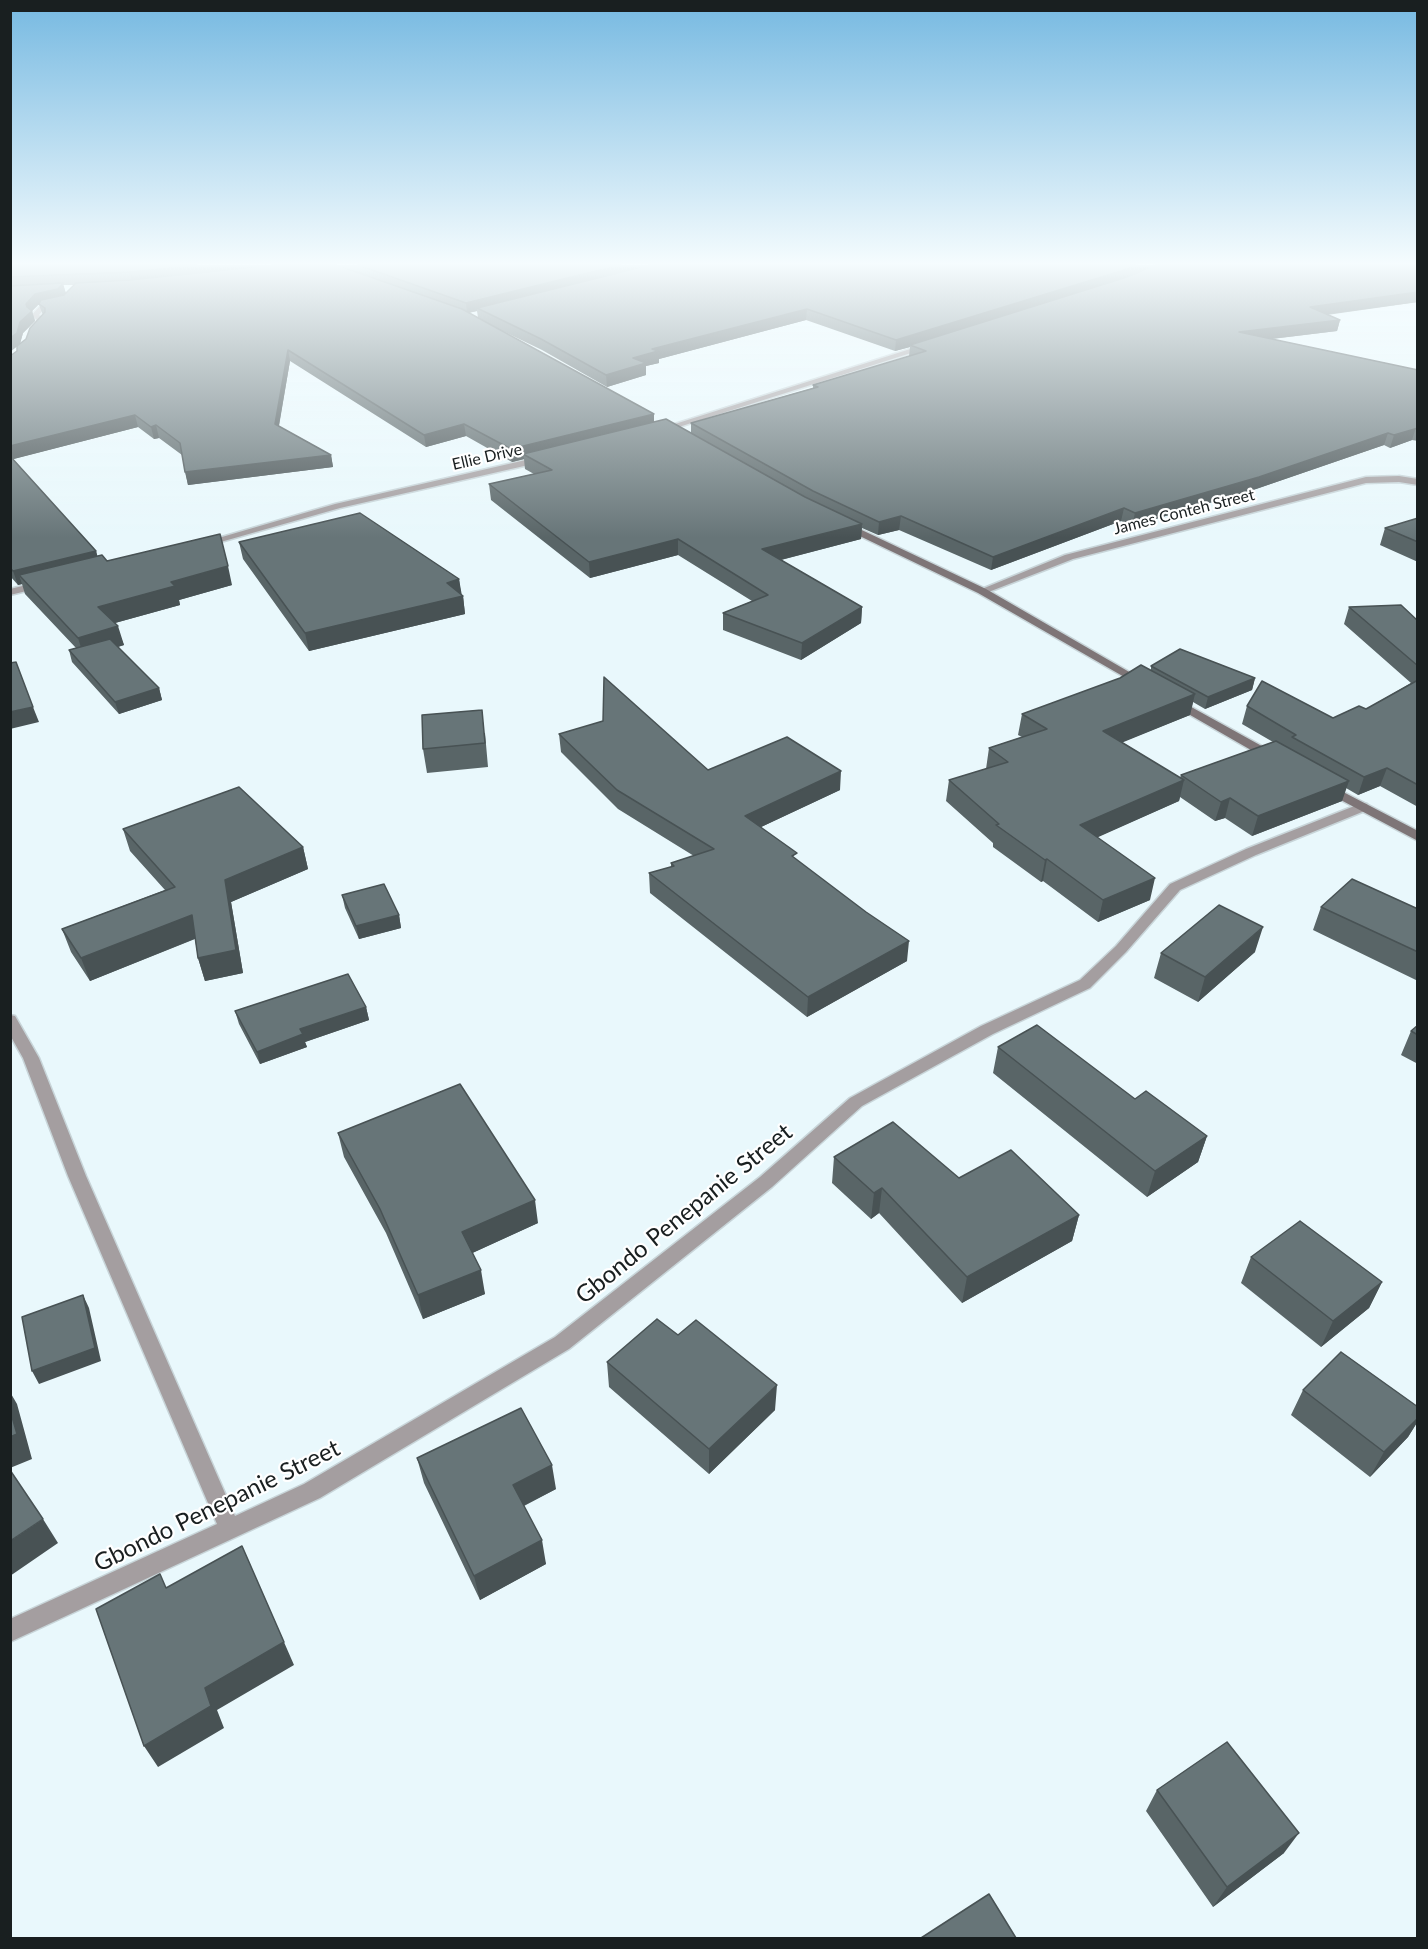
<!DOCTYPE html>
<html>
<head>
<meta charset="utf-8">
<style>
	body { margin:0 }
	#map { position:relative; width:1428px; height:1949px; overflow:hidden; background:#e9f8fc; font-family:Lato,sans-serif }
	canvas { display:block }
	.frame { position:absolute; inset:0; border:12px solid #191f20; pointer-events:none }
</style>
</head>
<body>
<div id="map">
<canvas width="1428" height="1949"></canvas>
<div class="frame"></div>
</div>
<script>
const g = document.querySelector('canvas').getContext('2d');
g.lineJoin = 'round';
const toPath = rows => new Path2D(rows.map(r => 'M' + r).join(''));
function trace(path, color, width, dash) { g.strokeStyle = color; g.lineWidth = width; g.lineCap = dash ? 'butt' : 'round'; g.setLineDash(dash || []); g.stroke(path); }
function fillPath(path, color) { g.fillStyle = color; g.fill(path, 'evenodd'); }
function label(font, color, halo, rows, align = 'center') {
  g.font = font + ' Lato,sans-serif'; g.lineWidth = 4.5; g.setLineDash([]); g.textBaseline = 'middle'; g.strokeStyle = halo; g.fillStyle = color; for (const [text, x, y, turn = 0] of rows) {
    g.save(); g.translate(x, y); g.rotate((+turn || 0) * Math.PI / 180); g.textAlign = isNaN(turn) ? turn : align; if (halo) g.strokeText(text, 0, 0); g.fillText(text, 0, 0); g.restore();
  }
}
const street = toPath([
	[60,302,62,305,43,310,39,315,47,321,36,334,30,334,39,321,31,316,39,307,60,302],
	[926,344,933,346,660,433,653,431,926,344],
	[543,456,547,459,546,461,340,508,203,547,198,544,335,504,543,456],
	[1399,476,1418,479,1418,485,1399,482,1366,483,1073,559,986,593,977,591,1065,555,1366,477,1399,476],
	[43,581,48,584,47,586,10,595,10,589,43,581],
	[1362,803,1367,804,1368,807,1367,810,1256,855,1180,890,1126,952,1090,988,993,1034,862,1106,772,1187,569,1349,320,1498,10,1642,10,1619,217,1524,68,1176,23,1058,10,1035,10,1015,15,1016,39,1058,86,1176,235,1516,304,1484,555,1337,760,1177,850,1098,981,1026,1080,980,1116,946,1170,884,1246,849,1362,803]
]);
const secondary = toPath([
	[841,523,847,523,986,589,1150,684,1144,687,1140,686,978,593,841,527,841,523],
	[1175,698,1278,755,1280,758,1278,761,1270,761,1171,704,1171,700,1175,698],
	[1326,783,1418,831,1418,841,1322,790,1320,787,1326,783]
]);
trace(street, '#c8d5d9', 3);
trace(secondary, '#c8d5d9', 3);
fillPath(street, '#a49ea0');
fillPath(secondary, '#7e7577');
fillPath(toPath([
	[10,265,1418,265,1418,302,1327,315,1340,320,1337,331,1272,339,1418,370,1418,441,1412,440,1390,448,1384,445,1256,489,1132,526,1121,521,991,570,899,530,878,535,862,528,861,539,781,560,862,607,861,623,801,660,723,630,723,613,752,601,678,555,590,578,491,500,489,484,534,474,525,469,524,459,512,462,466,436,426,447,290,361,279,426,331,455,333,467,188,485,182,455,159,438,154,439,138,427,13,459,96,551,97,556,107,561,232,585,179,600,180,605,115,623,124,645,118,647,159,688,162,700,119,714,72,662,69,650,76,648,25,594,22,584,18,585,10,576,10,356,17,351,17,346,10,352],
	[63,285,74,285,66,293],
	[38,305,39,305,43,315,26,339,20,343,23,333,35,321,32,311],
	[477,311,478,318,469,313],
	[806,320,895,351,910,347,909,356,813,385,813,388,691,423,691,433,654,422,484,322,542,350,607,387,646,375,646,366,659,363,659,359],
	[1418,518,1418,562,1380,545,1385,528],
	[239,542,459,579,461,595,463,596,465,614,309,651,243,559],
	[1349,607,1418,621,1418,807,1380,786,1358,795,1346,788,1342,801,1252,836,1225,818,1215,821,1180,797,1179,801,1097,837,1150,900,1098,922,1043,881,1041,882,993,847,993,843,946,801,949,780,986,769,989,748,1022,737,1018,735,1022,714,1151,670,1151,666,1255,678,1252,690,1205,709,1193,702,1190,715,1122,742,1180,778,1181,775,1273,742,1242,724,1247,706,1333,718,1366,709,1411,683,1344,624],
	[485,733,488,767,427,773,423,749],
	[559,734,708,770,840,790,761,827,907,961,807,1017,650,893,649,873,671,867,671,863,694,856,618,809,561,752],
	[123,829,303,847,308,869,231,902,243,973,205,981,198,958,195,939,90,981,71,952,62,929,165,890,130,851],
	[342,895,399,915,401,928,359,939,345,908],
	[1321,907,1418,909,1418,981,1313,930],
	[1255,952,1198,1002,1154,978,1161,953],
	[366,1007,369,1020,305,1042,307,1047,260,1064,239,1024,235,1011],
	[1418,1025,1418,1064,1401,1055,1411,1031],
	[998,1047,1135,1099,1207,1136,1198,1162,1147,1197,993,1073],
	[338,1133,538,1223,472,1253,485,1294,423,1319,386,1233,344,1157],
	[834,1157,959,1178,1079,1215,1072,1241,962,1303,879,1213,871,1219,832,1183],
	[1251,1257,1382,1282,1369,1308,1321,1347,1241,1283],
	[607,1362,775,1410,709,1474,609,1387],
	[1303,1390,1418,1407,1418,1421,1408,1437,1370,1477,1291,1415],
	[417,1458,556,1489,524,1506,546,1564,480,1600,424,1483],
	[1157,1790,1284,1853,1213,1907,1146,1811]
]), '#596567');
fillPath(toPath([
	[196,265,302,265,132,282,129,272],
	[620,265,661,265,477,308,477,311,467,313,466,303],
	[1135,265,1158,265,1119,281,910,345,910,347,895,351,896,340],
	[63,283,66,294,61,299,38,305,32,311,35,321,23,333,20,344,10,352,10,338,26,304,35,294],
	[1418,292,1418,302,1307,317,1310,307],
	[807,309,806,320,659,359,659,363,646,366,646,375,607,387,606,375,633,358,652,349],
	[1340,320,1337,331,1237,343,1239,332],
	[288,350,290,361,277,436,275,424],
	[654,414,654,426,523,454,524,459,512,462,511,449],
	[135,415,138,427,10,460,10,446],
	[464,424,466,436,426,447,424,435],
	[156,425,159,438,154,439,151,427],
	[1416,427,1412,440,1390,448,1394,435],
	[1388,433,1384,445,1256,489,1132,526,1135,513],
	[331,455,333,467,188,485,185,472],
	[1124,508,1121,521,991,570,993,557],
	[901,516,899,530,878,535,879,522],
	[862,524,861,539,761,565,762,549],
	[678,539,678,555,590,578,589,562],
	[96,551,100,565,19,575,22,584,18,585,13,571],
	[228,566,232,585,179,600,180,605,104,626,98,607,171,582],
	[459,579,462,596,463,596,465,614,309,651,305,633],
	[862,607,861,623,801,660,802,643],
	[118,626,124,645,84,657,78,638],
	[1255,678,1252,690,1205,709,1208,697],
	[159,688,162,700,119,714,115,702],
	[1195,694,1190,715,1099,752,1103,731],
	[33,707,39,722,10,729,10,712],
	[1387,768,1380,786,1358,795,1364,777],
	[841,771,840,790,744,835,745,816],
	[1184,780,1179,801,1076,847,1080,825],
	[1349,781,1342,801,1252,836,1258,816],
	[1230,798,1225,818,1215,821,1221,802],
	[303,847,308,869,231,902,243,973,205,981,198,958,225,880],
	[1047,859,1043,881,1041,882,1045,860],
	[1155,878,1150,900,1098,922,1103,900],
	[192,915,199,937,90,981,81,958],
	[399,915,401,928,359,939,356,926],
	[1263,927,1255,952,1198,1002,1205,977],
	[909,941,907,961,807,1017,808,997],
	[366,1007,369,1020,305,1042,307,1047,260,1064,257,1052,300,1029],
	[1207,1136,1198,1162,1147,1197,1155,1171],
	[882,1188,879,1213,871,1219,874,1193],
	[535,1200,538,1223,466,1256,462,1232],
	[1079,1215,1072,1241,962,1303,967,1277],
	[481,1270,485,1294,423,1319,418,1295],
	[1382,1282,1369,1308,1321,1347,1333,1321],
	[83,1295,89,1308,101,1361,39,1384,32,1371],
	[777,1385,775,1410,709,1474,709,1449],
	[10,1392,17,1404,32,1459,10,1468],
	[1418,1418,1418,1421,1408,1437,1370,1477,1384,1452],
	[552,1465,556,1489,517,1509,513,1485],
	[43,1519,58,1543,10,1576,10,1541],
	[542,1540,546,1564,480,1600,474,1576],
	[242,1546,294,1665,217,1710,224,1728,158,1767,144,1746,205,1688],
	[1299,1833,1284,1853,1213,1907,1227,1887]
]), '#485254');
const building = toPath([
	[10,265,196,265,129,272,10,277,10,265],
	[275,265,336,265,462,309,654,414,511,449,464,424,424,435,288,350,275,424,331,455,185,472,180,443,156,425,151,427,135,415,10,446,10,356,17,351,17,346,26,339,30,328,45,312,45,308,39,304,41,300,64,295,76,283,130,280,275,265],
	[358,265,620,265,466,303,358,265],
	[650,265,1135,265,1121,271,896,340,807,309,652,349,658,351,633,358,646,363,606,375,541,339,477,308,650,265],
	[1156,265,1418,265,1418,292,1310,307,1340,320,1239,332,1418,370,1418,428,1394,435,1388,433,1259,477,1135,513,1124,508,993,557,901,516,879,522,813,491,691,423,818,387,813,385,926,351,910,345,1127,277,1156,265],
	[63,283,58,289,35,294,26,304,27,307,32,311,20,322,17,333,10,338,10,286,63,283],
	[666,419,805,497,862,524,762,549,862,607,802,643,723,613,768,595,678,539,589,562,489,484,552,470,523,454,666,419],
	[10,456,96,551,13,571,10,568,10,456],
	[360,513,459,579,447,583,463,596,305,633,239,542,360,513],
	[1418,518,1418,542,1385,528,1418,518],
	[220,534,228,566,171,582,175,586,98,607,118,626,78,638,19,575,102,555,107,561,220,534],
	[1401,605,1418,621,1418,666,1349,607,1401,605],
	[110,639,159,688,115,702,69,650,110,639],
	[1180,649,1255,678,1208,697,1151,666,1180,649],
	[16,662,33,707,10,712,10,663,16,662],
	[1141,665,1195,694,1103,731,1184,780,1080,825,1155,878,1103,900,1047,859,1045,860,996,825,999,824,949,780,1008,762,989,748,1047,729,1022,714,1120,678,1141,665],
	[604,677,708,770,787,737,841,771,745,816,797,853,792,856,866,912,909,941,808,997,649,873,674,866,671,863,714,849,617,790,559,734,603,721,604,677],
	[1418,680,1418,785,1387,768,1364,777,1292,737,1296,735,1247,706,1262,681,1333,718,1359,706,1366,709,1418,680],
	[482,710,485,743,423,749,422,715,482,710],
	[1276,741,1349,781,1258,816,1230,798,1221,802,1181,775,1276,741],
	[239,787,303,847,225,880,236,950,198,958,192,915,81,958,62,929,175,887,123,829,239,787],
	[1352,879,1418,909,1418,952,1321,907,1352,879],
	[384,884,399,915,356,926,342,895,384,884],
	[1219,905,1263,927,1205,977,1161,953,1219,905],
	[348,974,366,1007,300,1029,303,1034,257,1052,235,1011,348,974],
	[1037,1025,1135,1099,1146,1091,1207,1136,1155,1171,998,1047,1037,1025],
	[1418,1025,1418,1035,1411,1031,1418,1025],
	[460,1084,535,1200,462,1232,481,1270,418,1295,380,1209,338,1133,460,1084],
	[893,1122,959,1178,1011,1150,1079,1215,967,1277,882,1188,874,1193,834,1157,893,1122],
	[1300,1221,1382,1282,1333,1321,1251,1257,1300,1221],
	[83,1295,95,1348,32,1371,22,1317,83,1295],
	[657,1319,678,1335,696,1320,777,1385,709,1449,607,1362,657,1319],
	[1341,1352,1418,1407,1418,1418,1384,1452,1303,1390,1341,1352],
	[521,1408,552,1465,513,1485,542,1540,474,1576,417,1458,521,1408],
	[10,1410,17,1434,10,1437,10,1410],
	[10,1470,43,1519,10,1541,10,1470],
	[242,1546,284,1642,205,1688,211,1706,144,1746,96,1609,160,1574,166,1588,242,1546],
	[1227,1742,1299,1833,1227,1887,1157,1790,1227,1742],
	[989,1894,1016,1938,921,1938,989,1894]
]);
fillPath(building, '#677578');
trace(building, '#485254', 1.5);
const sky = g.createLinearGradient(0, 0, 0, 538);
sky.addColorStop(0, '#76b9e1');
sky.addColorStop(0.49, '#f5fcfe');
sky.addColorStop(1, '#f5fcfe00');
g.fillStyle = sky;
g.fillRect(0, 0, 1428, 538);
label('16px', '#191f20', '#fff', [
	["Ellie Drive",487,457,-13],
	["James Conteh Street",1184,512,-14]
]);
label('24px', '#191f20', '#fff', [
	["Gbondo Penepanie Street",684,1214,-39],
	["Gbondo Penepanie Street",217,1506,-26]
]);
</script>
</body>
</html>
